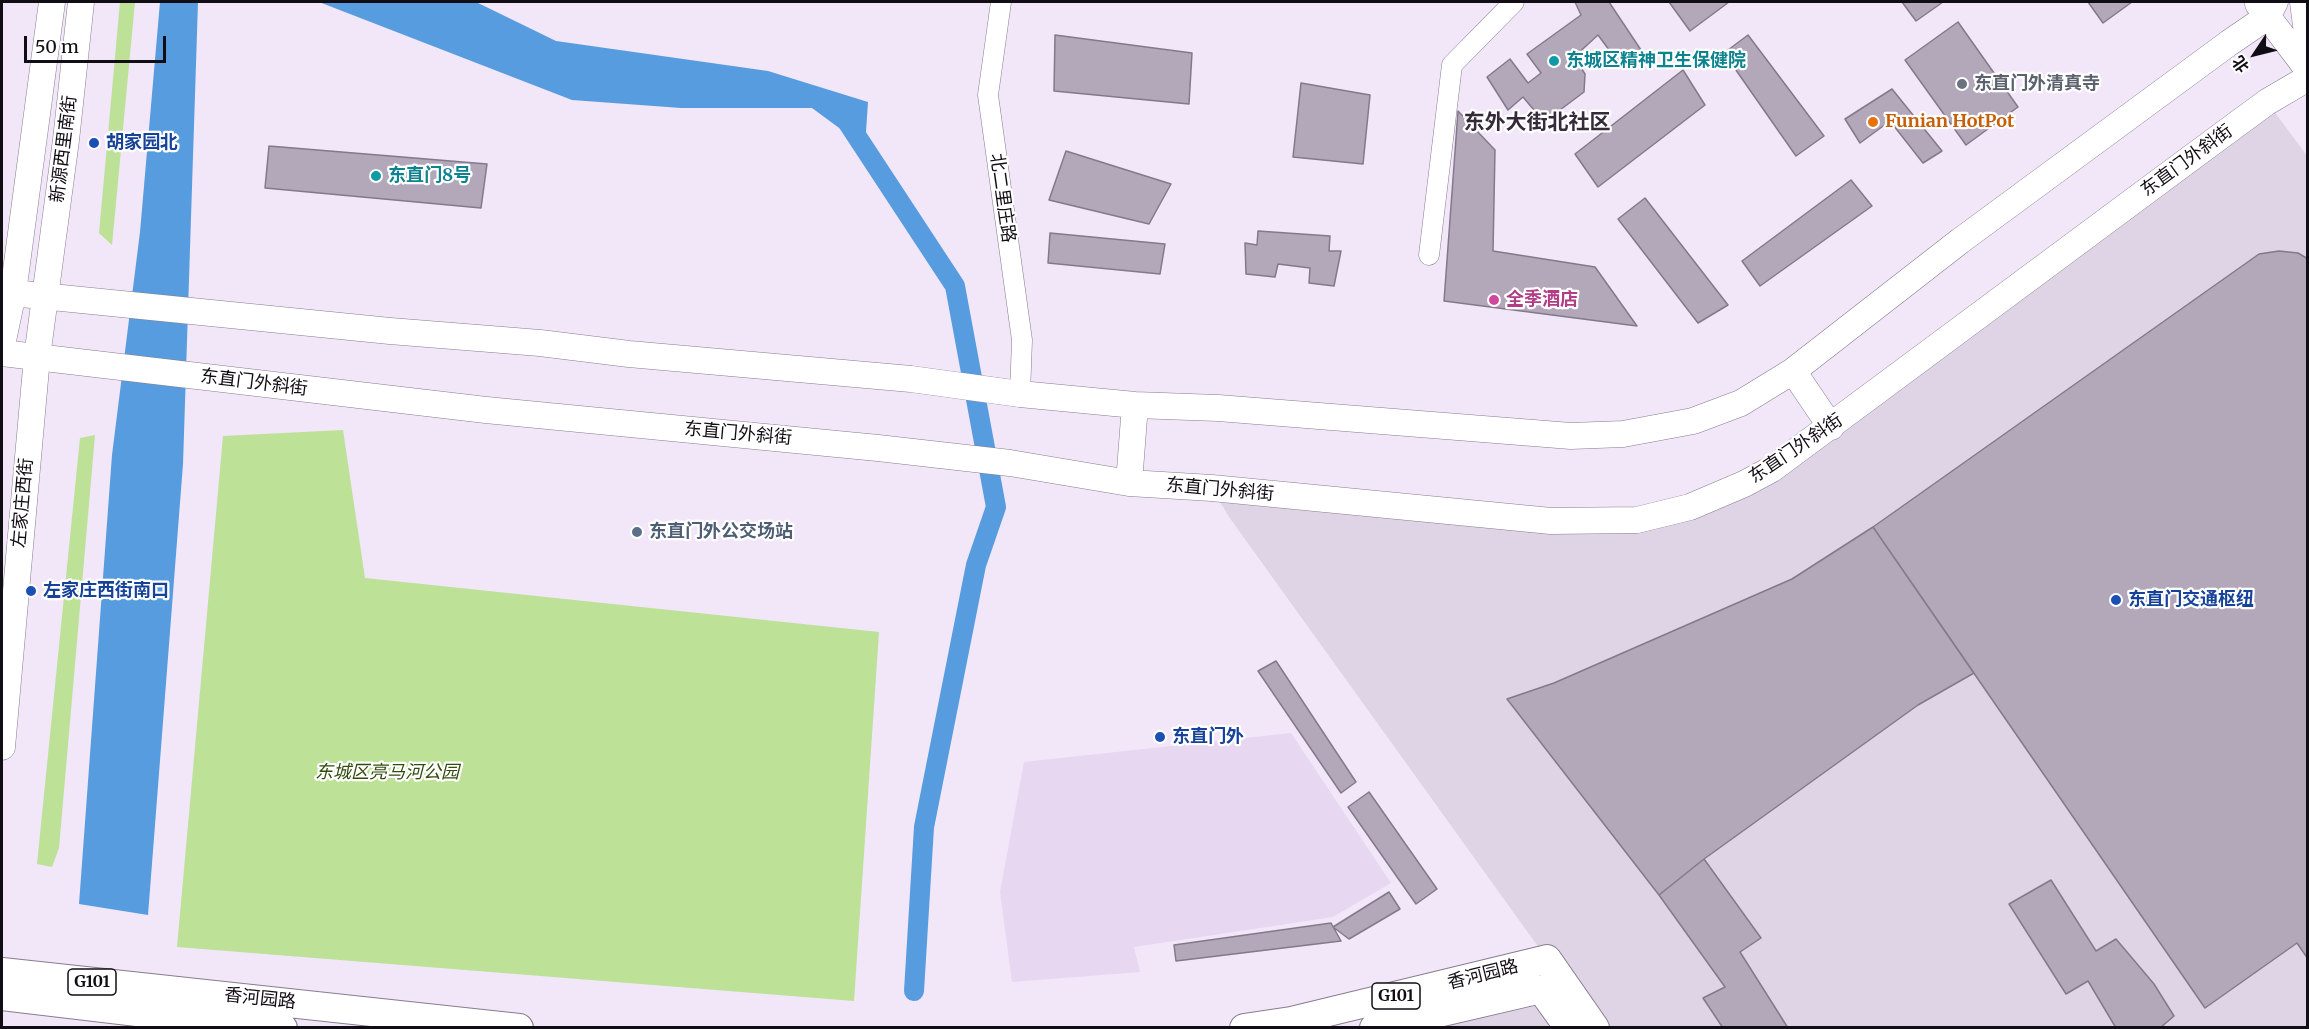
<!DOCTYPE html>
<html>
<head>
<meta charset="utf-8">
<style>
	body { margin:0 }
	#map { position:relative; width:2309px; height:1029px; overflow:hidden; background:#f2e6f9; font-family:Merriweather,"Noto Sans SC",serif }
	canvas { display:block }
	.frame { position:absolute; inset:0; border:3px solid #110d14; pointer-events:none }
	.north { position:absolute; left:2225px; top:24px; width:60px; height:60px; -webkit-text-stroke:4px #fff; paint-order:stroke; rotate:235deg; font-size:16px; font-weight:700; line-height:24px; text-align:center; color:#110d14 }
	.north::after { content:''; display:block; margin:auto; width:21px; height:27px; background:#110d14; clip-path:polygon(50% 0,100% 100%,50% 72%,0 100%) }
	.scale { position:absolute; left:24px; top:36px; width:142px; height:27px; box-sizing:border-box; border:3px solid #110d14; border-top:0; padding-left:8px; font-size:18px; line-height:21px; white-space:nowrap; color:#110d14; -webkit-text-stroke:4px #fff; paint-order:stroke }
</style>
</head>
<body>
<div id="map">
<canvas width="2309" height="1029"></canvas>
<div class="frame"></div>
<div class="north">北</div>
<div class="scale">50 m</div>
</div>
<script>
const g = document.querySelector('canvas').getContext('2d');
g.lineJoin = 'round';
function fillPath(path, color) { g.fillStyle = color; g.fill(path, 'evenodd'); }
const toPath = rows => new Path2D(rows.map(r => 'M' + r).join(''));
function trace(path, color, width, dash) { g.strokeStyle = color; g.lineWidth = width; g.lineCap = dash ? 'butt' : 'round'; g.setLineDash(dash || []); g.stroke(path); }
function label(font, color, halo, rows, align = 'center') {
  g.font = font + ' Merriweather,"Noto Sans SC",serif'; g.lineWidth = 4.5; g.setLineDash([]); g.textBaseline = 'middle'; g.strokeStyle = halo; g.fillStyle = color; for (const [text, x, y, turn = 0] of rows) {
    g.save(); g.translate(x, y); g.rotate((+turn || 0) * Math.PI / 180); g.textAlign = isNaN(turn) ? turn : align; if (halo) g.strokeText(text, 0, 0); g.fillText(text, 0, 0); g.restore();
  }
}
fillPath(toPath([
	[2267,102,2308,157,2307,1027,1393,1027,1541,989,1547,959,1229,517,1212,488,1637,520,1744,484]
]), '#dfd4e6');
fillPath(toPath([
	[1291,733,1391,883,1333,917,1134,947,1140,972,1012,982,1000,892,1024,762]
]), '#e7d7f1');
fillPath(toPath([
	[120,2,135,2,112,245,99,233],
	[343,430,365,578,879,632,854,1001,177,947,223,436],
	[95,435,59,848,52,867,37,864,80,438]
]), '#bce197');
fillPath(toPath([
	[160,2,198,2,183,464,148,915,79,904,112,455,140,232],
	[319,2,476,2,556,41,768,71,868,102,865,147,812,108,681,108,572,100]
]), '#569cde');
trace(toPath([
	[848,123,955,286,996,507,976,565,924,827,914,991]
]), '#569cde', 20);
const building = toPath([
	[1575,2,1609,2,1641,50,1618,62,1598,35,1574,57,1585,74,1584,92,1544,122,1523,97,1508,110,1487,77,1510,59,1528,83,1541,73,1527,54,1581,15,1575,2],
	[1669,2,1729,2,1690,31,1669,2],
	[1902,2,1943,2,1916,21,1902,2],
	[2088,2,2132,2,2103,23,2088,2],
	[1958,22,2018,107,1966,145,1905,60,1958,22],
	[1055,35,1192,53,1189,104,1054,91,1055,35],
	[1748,35,1824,136,1796,156,1724,53,1748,35],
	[1683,70,1705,105,1598,187,1575,154,1683,70],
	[1301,83,1370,95,1363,164,1293,157,1301,83],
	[1892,89,1942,151,1923,163,1890,121,1860,143,1845,119,1892,89],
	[1458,111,1495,150,1493,251,1595,267,1637,326,1444,301,1458,111],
	[269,146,487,164,481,208,265,188,269,146],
	[1066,151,1171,184,1149,224,1049,200,1066,151],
	[1851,180,1872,206,1760,286,1742,261,1851,180],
	[1645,198,1728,305,1698,323,1618,219,1645,198],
	[1258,231,1330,236,1329,251,1341,251,1334,286,1309,283,1310,268,1278,264,1275,277,1246,274,1245,243,1257,245,1258,231],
	[1050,233,1165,244,1160,274,1048,263,1050,233],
	[2279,251,2298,253,2308,259,2308,959,2297,943,2205,1008,1873,527,2259,254,2279,251],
	[1873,527,1974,673,1918,705,1704,859,1659,895,1507,699,1554,683,1792,579,1873,527],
	[1276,661,1356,782,1341,793,1258,671,1276,661],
	[1369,792,1437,889,1416,904,1348,807,1369,792],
	[1704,859,1761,938,1740,952,1788,1028,1723,1028,1703,998,1725,987,1659,895,1704,859],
	[2051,880,2096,951,2116,939,2154,984,2174,1016,2160,1028,2116,1028,2088,981,2066,994,2009,904,2051,880],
	[1389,892,1400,909,1349,939,1333,927,1389,892],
	[1331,923,1341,941,1176,961,1174,945,1331,923]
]);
fillPath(building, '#b3a7ba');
trace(building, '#84798a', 1.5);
const minor = toPath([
	[1001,2,988,95,1022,340,1020,394],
	[1429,255,1452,65,1514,2]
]);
const major = toPath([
	[2303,2,2308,41],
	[2258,4,2308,70],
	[2,292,390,331,540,343,629,354,911,379,1020,394,1135,405,1218,408,1571,436,1623,434,1693,421,1741,403,1793,371,1960,241,2229,43,2267,17,2275,2],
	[2,345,13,293,52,2],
	[2,353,486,410,878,448,1010,463,1129,483,1212,488,1551,521,1637,520,1690,507,1744,484,1772,469,2191,158,2267,102,2308,78],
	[1793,371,1831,427],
	[1129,483,1135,405],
	[2,747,37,357,66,140,81,2]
]);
const highway = toPath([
	[2,972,519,1028],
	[2,996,170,1016,283,1028],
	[1244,1028,1291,1021,1547,959,1595,1028],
	[1374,1028,1541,989,1569,1028]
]);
trace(minor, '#887d8e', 21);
trace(major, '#887d8e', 27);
trace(highway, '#887d8e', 30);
trace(minor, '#fff', 20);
trace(major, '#fff', 26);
trace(highway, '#fff', 28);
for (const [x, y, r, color] of [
	[1554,61,6,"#0f9aa8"],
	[1962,84,6,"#6b7280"],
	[1873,122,6,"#e8710a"],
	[94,143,6,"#1a4fb4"],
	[376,176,6,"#0f9aa8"],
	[1494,300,6,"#d1479c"],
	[637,532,6,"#5c6f8a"],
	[31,591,6,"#1a4fb4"],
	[2116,600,6,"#1a4fb4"],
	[1160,737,6,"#1a4fb4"]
]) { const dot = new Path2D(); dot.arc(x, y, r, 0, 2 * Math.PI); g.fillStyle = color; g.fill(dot); trace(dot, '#fff', 2); }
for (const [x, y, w] of [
	[92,982,48],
	[1396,996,48]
]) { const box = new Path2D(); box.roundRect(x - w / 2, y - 13, w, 26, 4.5); g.fillStyle = '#fff'; g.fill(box); trace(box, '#110d14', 1.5); }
label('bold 16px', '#110d14', null, [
	["G101",92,982],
	["G101",1396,996]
]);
label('bold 18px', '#0d838f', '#fff', [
	["东城区精神卫生保健院",1566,61],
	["东直门8号",388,176]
], 'left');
label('bold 18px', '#5b616d', '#fff', [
	["东直门外清真寺",1974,84]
], 'left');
label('bold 18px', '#c56008', '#fff', [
	["Funian HotPot",1885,122]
], 'left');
label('bold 18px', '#164399', '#fff', [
	["胡家园北",106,143],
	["左家庄西街南口",43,591],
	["东直门交通枢纽",2128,600],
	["东直门外",1172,737]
], 'left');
label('18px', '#110d14', '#fff', [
	["新源西里南街",64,149,-83],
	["东直门外斜街",2187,161,-36],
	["北二里庄路",1002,198,82],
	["东直门外斜街",254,383,7],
	["东直门外斜街",738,434,5],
	["东直门外斜街",1796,449,-34],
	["东直门外斜街",1220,490,5],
	["左家庄西街",23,503,-85],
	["香河园路",1483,975,-14],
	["香河园路",260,999,6]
]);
label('bold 18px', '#b23c85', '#fff', [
	["全季酒店",1506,300]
], 'left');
label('bold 18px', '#4e5e75', '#fff', [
	["东直门外公交场站",649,532]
], 'left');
label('italic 18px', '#324c0f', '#fff', [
	["东城区亮马河公园",387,773]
]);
label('bold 21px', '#342a39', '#fff', [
	["东外大街北社区",1537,123]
]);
</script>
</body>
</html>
